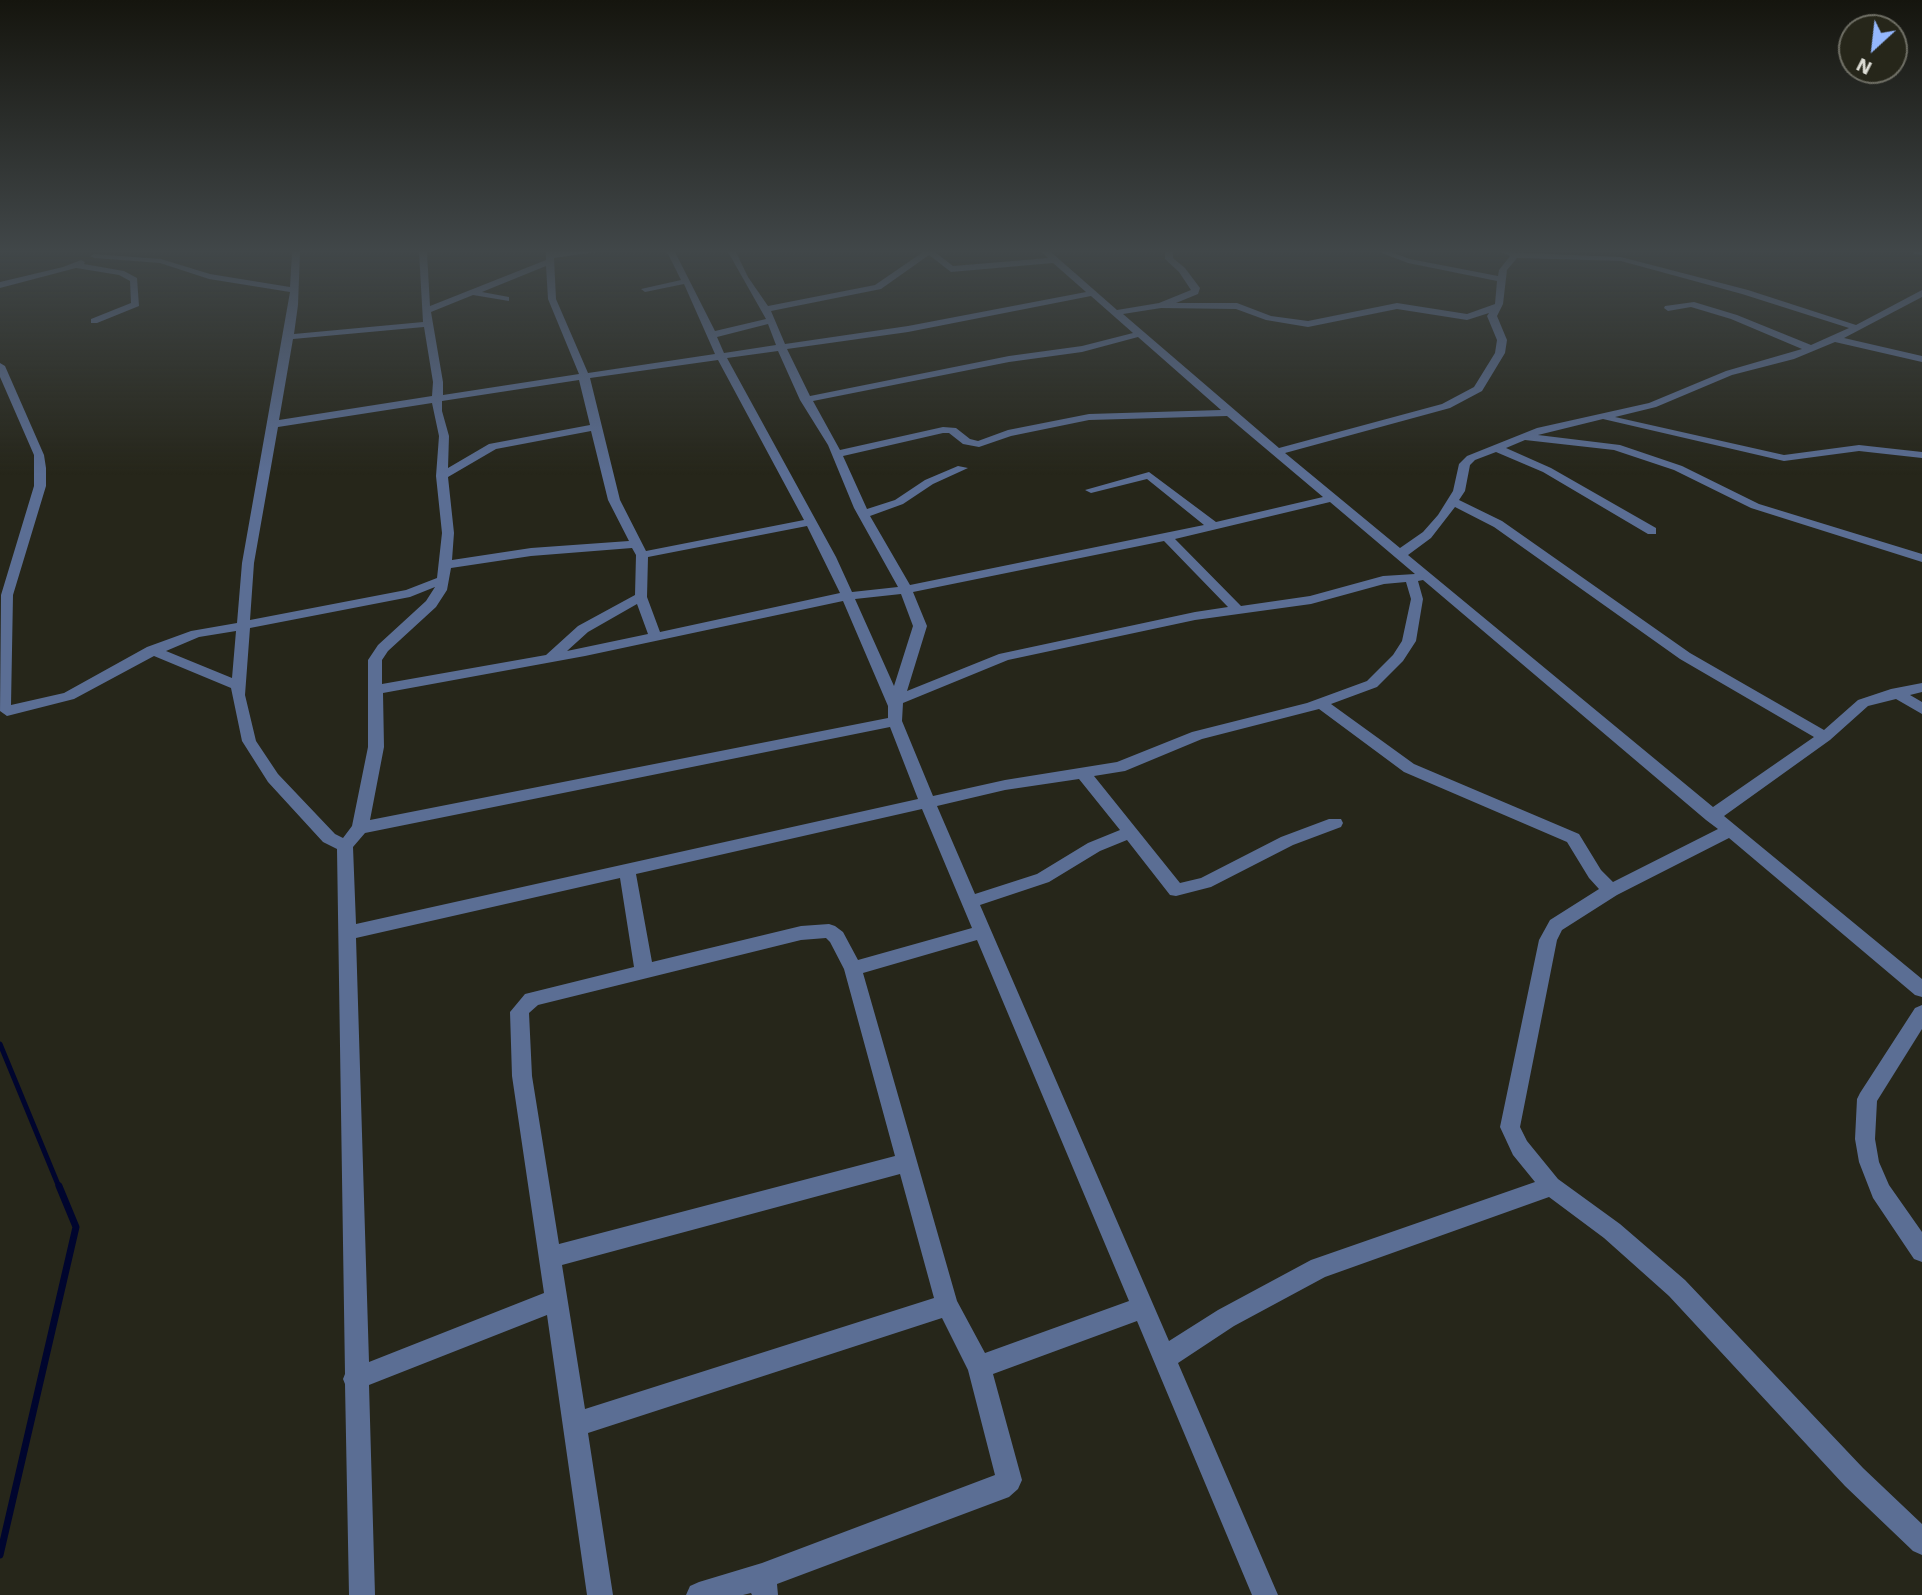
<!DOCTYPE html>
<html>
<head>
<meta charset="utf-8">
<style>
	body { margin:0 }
	#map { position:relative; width:1922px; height:1595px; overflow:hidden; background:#26261a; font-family:"Work Sans",sans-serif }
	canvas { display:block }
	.north { position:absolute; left:1838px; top:14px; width:70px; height:70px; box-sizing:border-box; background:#26261a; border:2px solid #6f6f65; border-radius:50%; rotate:207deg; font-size:19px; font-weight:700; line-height:28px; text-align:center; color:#ddddd5 }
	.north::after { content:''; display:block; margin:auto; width:24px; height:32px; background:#94b7fd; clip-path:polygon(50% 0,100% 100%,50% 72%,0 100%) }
</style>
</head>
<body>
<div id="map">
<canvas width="1922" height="1595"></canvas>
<div class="north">N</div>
</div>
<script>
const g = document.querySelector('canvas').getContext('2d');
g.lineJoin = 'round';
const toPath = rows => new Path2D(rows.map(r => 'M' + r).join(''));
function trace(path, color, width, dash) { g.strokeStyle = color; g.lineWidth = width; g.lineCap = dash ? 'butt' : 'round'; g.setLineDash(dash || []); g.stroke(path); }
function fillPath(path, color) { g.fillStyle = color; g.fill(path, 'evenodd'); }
trace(toPath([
	[0,1044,59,1187]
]), '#00052e', 5);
trace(toPath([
	[0,1555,76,1227,59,1186]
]), '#00052e', 7);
fillPath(toPath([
	[292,252,300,252,298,305,294,334,423,322,419,252,427,252,430,306,546,260,546,252,595,252,554,258,556,299,588,373,715,354,684,284,645,292,641,289,681,280,667,252,675,252,715,331,766,319,728,252,736,252,748,277,768,306,875,285,923,252,935,252,953,266,1048,258,1042,252,1051,252,1117,310,1159,303,1191,290,1179,272,1165,259,1165,252,1173,252,1173,258,1185,268,1200,288,1198,294,1176,303,1237,303,1271,316,1308,321,1397,303,1467,314,1495,304,1497,281,1408,263,1379,252,1391,252,1410,259,1498,276,1499,270,1510,256,1502,252,1621,257,1748,290,1856,325,1922,290,1922,297,1844,338,1922,356,1922,362,1835,342,1794,359,1732,375,1656,407,1615,417,1784,455,1859,445,1922,452,1922,458,1859,451,1784,461,1603,419,1538,435,1620,445,1682,466,1759,504,1922,554,1922,562,1751,508,1674,470,1614,450,1525,440,1506,448,1551,468,1656,528,1656,534,1648,534,1543,472,1496,452,1475,460,1470,465,1465,491,1459,500,1502,521,1690,653,1824,730,1858,700,1891,689,1922,683,1922,692,1910,695,1922,702,1922,714,1896,699,1868,706,1830,740,1724,816,1922,979,1922,997,1915,995,1729,838,1617,895,1562,930,1557,940,1520,1127,1527,1141,1558,1179,1620,1224,1685,1280,1863,1468,1922,1524,1922,1555,1913,1551,1845,1486,1669,1296,1604,1238,1549,1197,1325,1277,1234,1326,1178,1363,1278,1595,1252,1595,1137,1321,993,1374,1022,1480,1018,1489,1009,1497,777,1584,778,1595,752,1595,751,1593,743,1595,686,1595,690,1586,699,1582,762,1563,995,1475,968,1370,942,1318,588,1433,613,1595,587,1595,547,1315,369,1385,375,1595,349,1595,345,1384,343,1379,345,1374,337,849,323,842,268,782,242,741,231,688,154,656,74,699,7,716,0,711,1,595,34,486,34,455,0,377,0,363,5,366,44,455,46,468,46,486,13,595,11,705,64,693,147,647,191,631,237,623,242,563,290,292,209,279,160,263,94,258,90,256,94,254,161,259,210,274,290,287,292,252],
	[929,255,951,272,1053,263,1086,292,908,326,785,344,771,311,881,289,929,255],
	[1517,258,1621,261,1742,294,1849,328,1811,345,1737,315,1694,302,1665,306,1664,308,1668,311,1691,307,1731,319,1802,349,1726,371,1649,403,1537,428,1467,456,1459,464,1453,491,1438,515,1423,532,1400,548,1285,453,1450,408,1482,391,1505,353,1507,340,1497,316,1503,304,1507,270,1517,258],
	[546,266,548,299,579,374,443,395,443,382,431,312,473,295,509,301,509,297,482,292,546,266],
	[1091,296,1133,333,1082,346,1009,356,810,396,787,349,908,332,1091,296],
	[1161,308,1236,309,1266,320,1308,327,1397,309,1467,320,1489,313,1487,316,1497,340,1495,353,1474,387,1442,404,1279,448,1123,314,1161,308],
	[768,324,776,345,724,353,717,337,768,324],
	[424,327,433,382,432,396,279,420,293,339,424,327],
	[1138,337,1221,410,1089,414,1008,430,978,441,970,439,956,428,943,427,840,450,813,401,1009,362,1082,352,1138,337],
	[778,351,800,400,828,445,854,508,898,587,852,592,836,557,727,358,778,351],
	[718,360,804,520,646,551,620,500,590,378,718,360],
	[579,380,590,425,489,444,448,468,449,436,442,411,442,401,579,380],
	[432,403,439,436,436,476,442,533,437,578,406,590,250,620,254,563,278,427,432,403],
	[1227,416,1323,497,1216,522,1149,472,1085,490,1091,493,1147,479,1204,525,910,585,870,516,903,504,933,484,968,468,958,466,925,480,895,500,867,509,843,456,943,433,949,433,963,444,979,447,1011,436,1089,420,1227,416],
	[591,431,608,500,629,541,531,548,452,560,454,533,448,477,496,449,591,431],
	[1330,502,1415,574,1383,576,1310,596,1241,606,1175,539,1330,502],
	[1455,507,1494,527,1680,659,1814,737,1713,807,1408,555,1431,538,1455,507],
	[807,526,840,593,660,632,647,597,648,557,807,526],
	[1164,541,1228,607,1195,612,999,654,907,691,927,626,913,592,1164,541],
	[632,548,636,555,635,595,578,626,546,655,382,684,382,660,388,651,436,607,447,590,451,568,531,556,632,548],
	[1423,580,1706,820,1718,829,1613,882,1601,870,1579,834,1414,764,1331,704,1377,687,1403,661,1416,641,1423,599,1418,581,1423,580],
	[1406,582,1411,599,1402,641,1393,655,1367,681,1307,703,1192,732,1117,762,1005,780,933,796,902,721,903,703,1008,660,1195,620,1311,604,1384,584,1406,582],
	[435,587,426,601,378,645,368,660,368,747,352,826,343,838,335,834,278,774,256,741,245,695,250,628,410,597,435,587],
	[901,594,913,626,894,686,855,599,901,594],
	[843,601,888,706,888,718,370,820,384,747,383,693,585,656,843,601],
	[637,604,648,634,567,651,588,632,637,604],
	[236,631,232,678,166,651,199,637,236,631],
	[1319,709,1404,772,1567,842,1589,878,1599,889,1550,920,1539,940,1500,1127,1513,1155,1535,1182,1311,1260,1218,1310,1169,1341,980,905,1049,882,1100,851,1127,840,1170,895,1176,896,1211,887,1293,845,1341,827,1343,823,1341,819,1329,819,1281,837,1201,878,1180,883,1094,776,1125,771,1202,739,1319,709],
	[890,727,918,799,356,924,353,847,365,833,890,727],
	[1079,779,1120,830,1088,843,1037,874,975,894,937,806,1005,790,1079,779],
	[922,809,972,928,858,960,843,932,835,926,829,924,801,926,652,962,636,874,922,809],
	[620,878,634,967,525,994,510,1012,512,1076,544,1293,369,1362,356,938,620,878],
	[826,938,830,942,844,969,895,1156,559,1244,532,1076,529,1013,538,1005,801,940,826,938],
	[977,940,1129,1301,985,1353,957,1301,863,973,977,940],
	[900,1174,934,1298,585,1409,562,1265,900,1174],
	[1913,252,1922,252,1922,255,1914,254,1913,252],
	[81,260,85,262,84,264,124,271,137,278,139,306,97,323,91,323,91,319,131,303,130,281,119,275,76,268,0,288,0,282,63,267,81,260],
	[1922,1005,1922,1029,1877,1101,1875,1139,1879,1162,1889,1185,1922,1232,1922,1262,1914,1259,1873,1198,1859,1162,1855,1139,1857,1099,1860,1093,1915,1008,1922,1005]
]), '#5b6e94');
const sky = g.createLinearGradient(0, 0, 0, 475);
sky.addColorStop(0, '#15150e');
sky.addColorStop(0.53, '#414749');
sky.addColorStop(1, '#41474900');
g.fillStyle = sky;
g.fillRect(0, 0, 1922, 475);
</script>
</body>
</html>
